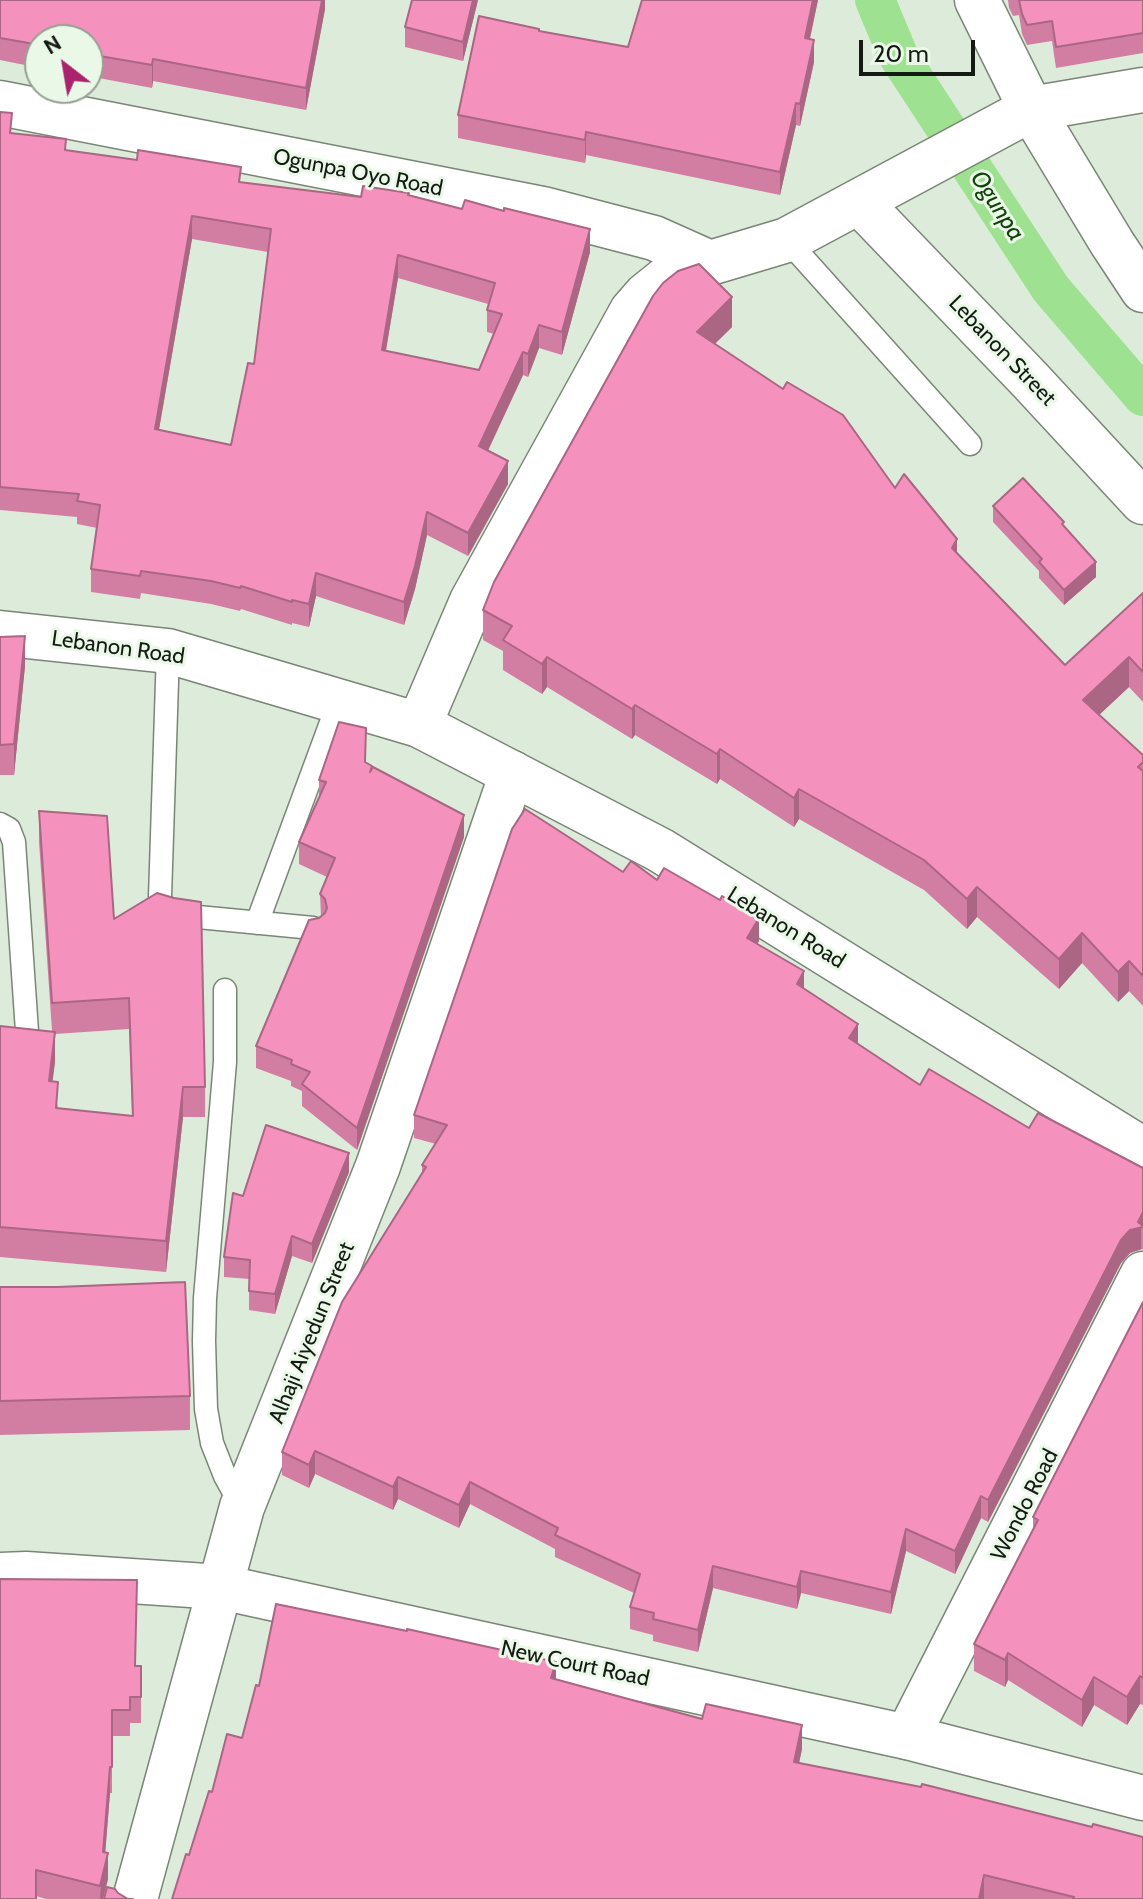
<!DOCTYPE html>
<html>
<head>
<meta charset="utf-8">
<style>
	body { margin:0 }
	#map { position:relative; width:1143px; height:1899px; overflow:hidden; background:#ddecda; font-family:Cabin,sans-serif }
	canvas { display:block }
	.north { position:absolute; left:24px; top:24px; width:80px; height:80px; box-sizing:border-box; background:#eaf9e7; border:2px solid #95a093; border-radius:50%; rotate:329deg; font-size:22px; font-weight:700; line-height:32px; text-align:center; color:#151a14 }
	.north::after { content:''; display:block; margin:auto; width:28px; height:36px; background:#a9246c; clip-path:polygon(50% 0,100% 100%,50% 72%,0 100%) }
	.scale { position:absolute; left:859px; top:40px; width:116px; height:36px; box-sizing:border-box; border:4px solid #151a14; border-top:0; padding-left:10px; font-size:24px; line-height:28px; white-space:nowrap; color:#151a14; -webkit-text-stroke:6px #eaf9e7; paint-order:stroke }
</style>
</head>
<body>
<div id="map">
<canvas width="1143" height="1899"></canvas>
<div class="north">N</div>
<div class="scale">20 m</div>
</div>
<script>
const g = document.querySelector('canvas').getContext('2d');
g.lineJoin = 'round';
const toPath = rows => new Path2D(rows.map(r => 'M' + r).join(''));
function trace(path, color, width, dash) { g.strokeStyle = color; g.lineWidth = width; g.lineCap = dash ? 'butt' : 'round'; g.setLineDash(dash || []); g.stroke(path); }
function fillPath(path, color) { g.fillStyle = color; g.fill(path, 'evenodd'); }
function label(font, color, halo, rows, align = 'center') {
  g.font = font + ' Cabin,sans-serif'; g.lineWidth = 6; g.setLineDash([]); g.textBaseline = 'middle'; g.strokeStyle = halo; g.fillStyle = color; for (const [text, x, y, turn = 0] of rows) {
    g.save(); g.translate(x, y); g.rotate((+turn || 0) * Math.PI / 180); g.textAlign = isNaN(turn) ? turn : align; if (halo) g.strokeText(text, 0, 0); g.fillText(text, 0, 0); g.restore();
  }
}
trace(toPath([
	[875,0,898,55,1051,289,1143,396]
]), '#9ee191', 40);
const service = toPath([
	[787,240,970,444],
	[168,651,160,897,164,912,177,915,313,928],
	[0,824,9,829,14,842,28,1046],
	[257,923,339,701],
	[225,990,225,1062,205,1298,204,1341,206,1409,212,1443,225,1476,242,1507]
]);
const minor = toPath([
	[977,0,1031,109,1112,243,1143,290],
	[0,103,543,209,654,238,710,263],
	[859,202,1030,380,1143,502],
	[419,725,472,601,632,311,646,295,666,279,710,263,787,240,1031,109,1143,90],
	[907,1737,1143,1274],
	[135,1899,242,1507,378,1166,512,773]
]);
const tertiary = toPath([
	[0,1575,26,1574,221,1587,907,1737,1143,1798]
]);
const secondary = toPath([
	[0,633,168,651,419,725,660,850,1143,1150]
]);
trace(service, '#798676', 25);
trace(minor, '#798676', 47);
trace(tertiary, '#798676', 47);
trace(secondary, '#798676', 47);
trace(service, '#fff', 22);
trace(minor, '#fff', 44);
trace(tertiary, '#fff', 44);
trace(secondary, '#fff', 44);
fillPath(toPath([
	[0,0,325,0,325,9,306,110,153,81,152,88,88,76,88,40,40,40,40,68,0,60],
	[478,0,463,61,405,47,405,27],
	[642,0,818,0,810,39,814,62,800,126,796,125,780,195,586,155,585,163,458,138,458,115,539,31,628,47],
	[1008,0,1143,0,1143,53,1056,68,1052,41,1027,45,1022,34,1019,15,1013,16,1009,8],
	[0,112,12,133,66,150,241,182,361,197,409,195,590,252,562,355,539,348,528,377,523,375,488,451,508,484,468,556,427,535,415,589,404,625,316,596,309,627,292,623,292,625,241,609,240,611,211,604,141,593,140,599,91,592,91,569,97,528,77,524,77,517,0,510],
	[192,239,268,252,254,364,231,445,159,430],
	[398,278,488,304,487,310,487,332,494,334,479,370,386,351],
	[653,296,732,327,715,344,895,488,1065,665,1143,593,1143,702,1129,687,1099,715,1143,755,1143,1006,1129,991,1118,1002,1082,963,1059,989,977,917,967,929,924,890,799,819,794,827,720,779,717,784,635,735,632,739,547,687,542,694,503,670,503,651,483,640,483,610],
	[993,506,1064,526,1096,577,1064,605,1039,578,1039,571,993,522],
	[0,637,25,666,14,775,0,775],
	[366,763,372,770,464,837,357,1150,302,1106,302,1091,291,1086,291,1081,256,1068,256,1046,321,917,320,894,327,877,299,864,299,842,319,798,319,780],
	[39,811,114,919,205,1087,205,1117,183,1117,166,1272,0,1257,0,1026,52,1031,39,842],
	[129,1029,132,1116,58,1108,52,1081,55,1062,55,1034],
	[623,872,657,880,759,941,757,944,804,988,858,1044,920,1085,1029,1128,1143,1168,1143,1249,1130,1253,1121,1263,988,1522,981,1518,955,1574,906,1551,891,1614,801,1593,797,1609,713,1588,698,1652,653,1641,653,1635,630,1629,630,1607,634,1593,555,1557,555,1549,470,1504,459,1528,398,1499,393,1510,315,1474,309,1488,282,1475,282,1452,422,1172,422,1165,436,1144,414,1138,414,1115],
	[349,1172,312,1263,292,1256,275,1314,249,1310,249,1279,224,1277,224,1257,243,1196],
	[0,1287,190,1396,190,1430,0,1435],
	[1143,1302,1143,1705,1140,1704,1127,1725,1094,1705,1082,1727,1008,1680,1005,1687,974,1671,974,1644,1033,1529,1033,1517],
	[136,1666,141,1666,141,1723,130,1723,130,1736,112,1736,112,1793,110,1793,105,1852,108,1879,103,1899,46,1899,36,1896,0,1899],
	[556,1679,802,1749,799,1763,1092,1827,1143,1899,172,1899,212,1792,242,1738,259,1686]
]), '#d27ea3');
fillPath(toPath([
	[322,0,325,0,325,9,306,110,306,88],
	[473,0,478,0,463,61,463,42],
	[813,0,818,0,805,60,805,38],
	[814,40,814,62,800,126,800,104],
	[153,59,153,81,152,88,152,65],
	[796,103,796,125,780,195,780,172],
	[586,132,586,155,585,163,585,140],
	[192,216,192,239,155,452,155,429],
	[590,229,590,252,562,355,562,332],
	[398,255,398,278,382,373,382,350],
	[732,297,732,327,697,361,697,332],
	[539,325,539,348,528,377,528,354],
	[523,352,523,375,479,469,479,446],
	[508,461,508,484,468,556,468,533],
	[427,512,427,535,415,589,404,625,404,602],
	[957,539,957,569,952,548],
	[1096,562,1096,577,1064,605,1064,590],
	[316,573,316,596,309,627,309,604],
	[25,636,25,666,14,775,14,744],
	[547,657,547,687,542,694,542,664],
	[1129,657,1129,687,1083,730,1083,700],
	[635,705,635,735,632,739,632,709],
	[720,749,720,779,717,784,717,754],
	[799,789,799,819,794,827,794,798],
	[464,815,464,837,357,1150,357,1128],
	[977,887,977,917,967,929,967,899],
	[759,918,759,941,747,960,747,938],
	[1082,933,1082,963,1059,989,1059,959],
	[1129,961,1129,991,1118,1002,1118,972],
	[804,971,804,994,797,984],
	[858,1024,858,1046,849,1038],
	[55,1032,55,1062,49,1111,49,1081],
	[183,1087,183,1117,166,1272,166,1241],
	[349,1153,349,1172,312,1263,312,1244],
	[1143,1212,1143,1227,1141,1227,1141,1249,1130,1253,1121,1263,988,1522,988,1500,1121,1240,1138,1222],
	[292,1236,292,1256,275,1314,275,1294],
	[315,1451,315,1474,309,1488,309,1465],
	[398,1477,398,1499,393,1510,393,1487],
	[470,1482,470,1504,459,1528,459,1505],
	[981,1496,981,1518,955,1574,955,1551],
	[906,1529,906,1551,891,1614,891,1592],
	[713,1566,713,1588,698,1652,698,1630],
	[801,1571,801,1593,797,1609,797,1587],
	[1008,1653,1008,1680,1005,1687,1005,1660],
	[556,1662,556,1686,551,1678],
	[1140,1676,1140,1704,1127,1725,1127,1697],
	[1094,1677,1094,1705,1082,1727,1082,1700],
	[802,1725,802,1749,794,1786,794,1762],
	[110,1767,110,1793,104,1869,108,1853,108,1879,103,1899,100,1899],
	[984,1875,984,1899,979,1899]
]), '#ab6684');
const building = toPath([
	[0,0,322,0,306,88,153,59,152,65,88,54,88,40,40,40,40,45,0,38,0,0],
	[412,0,473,0,463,42,405,27,412,0],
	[642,0,813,0,805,38,814,40,800,104,796,103,780,172,586,132,585,140,458,115,479,16,539,29,539,31,628,47,642,0],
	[1019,0,1143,0,1143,33,1056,47,1052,21,1027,25,1022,14,1019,0],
	[0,112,12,113,10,133,66,139,65,150,137,160,138,150,241,167,239,182,361,197,363,186,409,193,408,195,462,209,465,200,504,211,504,208,590,229,562,332,539,325,528,354,523,352,479,446,508,461,468,533,427,512,415,566,404,602,316,573,309,604,292,600,292,602,241,586,240,588,211,581,141,571,140,576,91,569,100,505,77,501,79,494,0,487,0,112],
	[192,216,271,229,254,364,248,363,231,445,155,429,192,216],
	[398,255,495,283,487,310,502,314,479,370,382,350,398,255],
	[699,264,732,297,697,332,783,389,787,382,843,415,895,488,904,474,957,539,952,548,1065,665,1143,593,1143,672,1129,657,1083,700,1143,755,1143,762,1138,767,1143,771,1143,976,1129,961,1118,972,1082,933,1059,959,977,887,967,899,924,860,799,789,794,798,720,749,717,754,635,705,632,709,547,657,542,664,503,640,512,626,483,610,494,582,653,296,663,283,678,271,699,264],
	[1023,478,1064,522,1062,524,1096,562,1064,590,1039,562,1042,559,993,506,1023,478],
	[25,636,14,744,0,745,0,637,25,636],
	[339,722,366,728,365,762,372,766,370,772,373,767,464,815,357,1128,302,1084,310,1072,291,1064,292,1060,256,1046,309,920,319,918,325,913,327,908,325,899,320,894,335,858,299,842,326,782,319,780,339,722],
	[525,809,623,872,631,861,657,880,664,868,720,900,722,896,759,918,747,938,804,971,797,984,858,1024,849,1038,920,1085,929,1069,1029,1128,1038,1113,1143,1168,1143,1212,1138,1222,1143,1226,1143,1227,1130,1230,1121,1240,988,1500,981,1496,955,1551,906,1529,891,1592,801,1571,797,1587,713,1566,698,1630,653,1619,654,1613,630,1607,640,1574,555,1535,558,1528,470,1482,459,1505,398,1477,393,1487,315,1451,309,1465,282,1452,342,1302,426,1167,422,1165,447,1125,414,1115,512,829,525,809],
	[39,811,107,816,114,919,157,893,174,898,201,902,205,1087,183,1087,166,1241,0,1227,0,1026,55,1032,49,1081,58,1082,56,1108,133,1116,129,998,52,1003,39,811],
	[266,1125,349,1153,312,1244,292,1236,275,1294,249,1291,250,1260,224,1257,233,1193,243,1196,266,1125],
	[185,1282,190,1396,0,1401,0,1287,57,1287,185,1282],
	[1143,1302,1143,1678,1140,1676,1127,1697,1094,1677,1082,1700,1008,1653,1005,1660,974,1644,1038,1520,1033,1517,1143,1302],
	[0,1579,137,1580,135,1666,141,1666,141,1697,130,1697,130,1710,112,1710,112,1767,110,1767,103,1852,108,1853,100,1886,36,1870,36,1899,0,1899,0,1579],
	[276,1604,407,1631,407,1629,556,1662,551,1678,702,1719,706,1704,802,1725,794,1762,921,1787,922,1784,1092,1827,1093,1824,1143,1837,1143,1899,1073,1899,1074,1897,984,1875,979,1899,172,1899,186,1854,189,1855,209,1791,212,1792,227,1734,242,1738,256,1685,259,1686,276,1604],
	[107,1887,115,1889,118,1893,128,1899,133,1899,104,1899,107,1887]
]);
fillPath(building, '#f492bd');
trace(building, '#ab6684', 2);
label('22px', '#151a14', '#eaf9e7', [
	["Ogunpa Oyo Road",358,173,11],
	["Lebanon Street",1002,351,46],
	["Lebanon Road",118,648,8],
	["Lebanon Road",786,928,32],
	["Alhaji Aiyedun Street",312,1333,-68],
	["Wondo Road",1025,1505,-63],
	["New Court Road",575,1664,12]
]);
label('italic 24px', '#15410c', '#eaf9e7', [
	["Ogunpa",997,206,57]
]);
</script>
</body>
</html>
